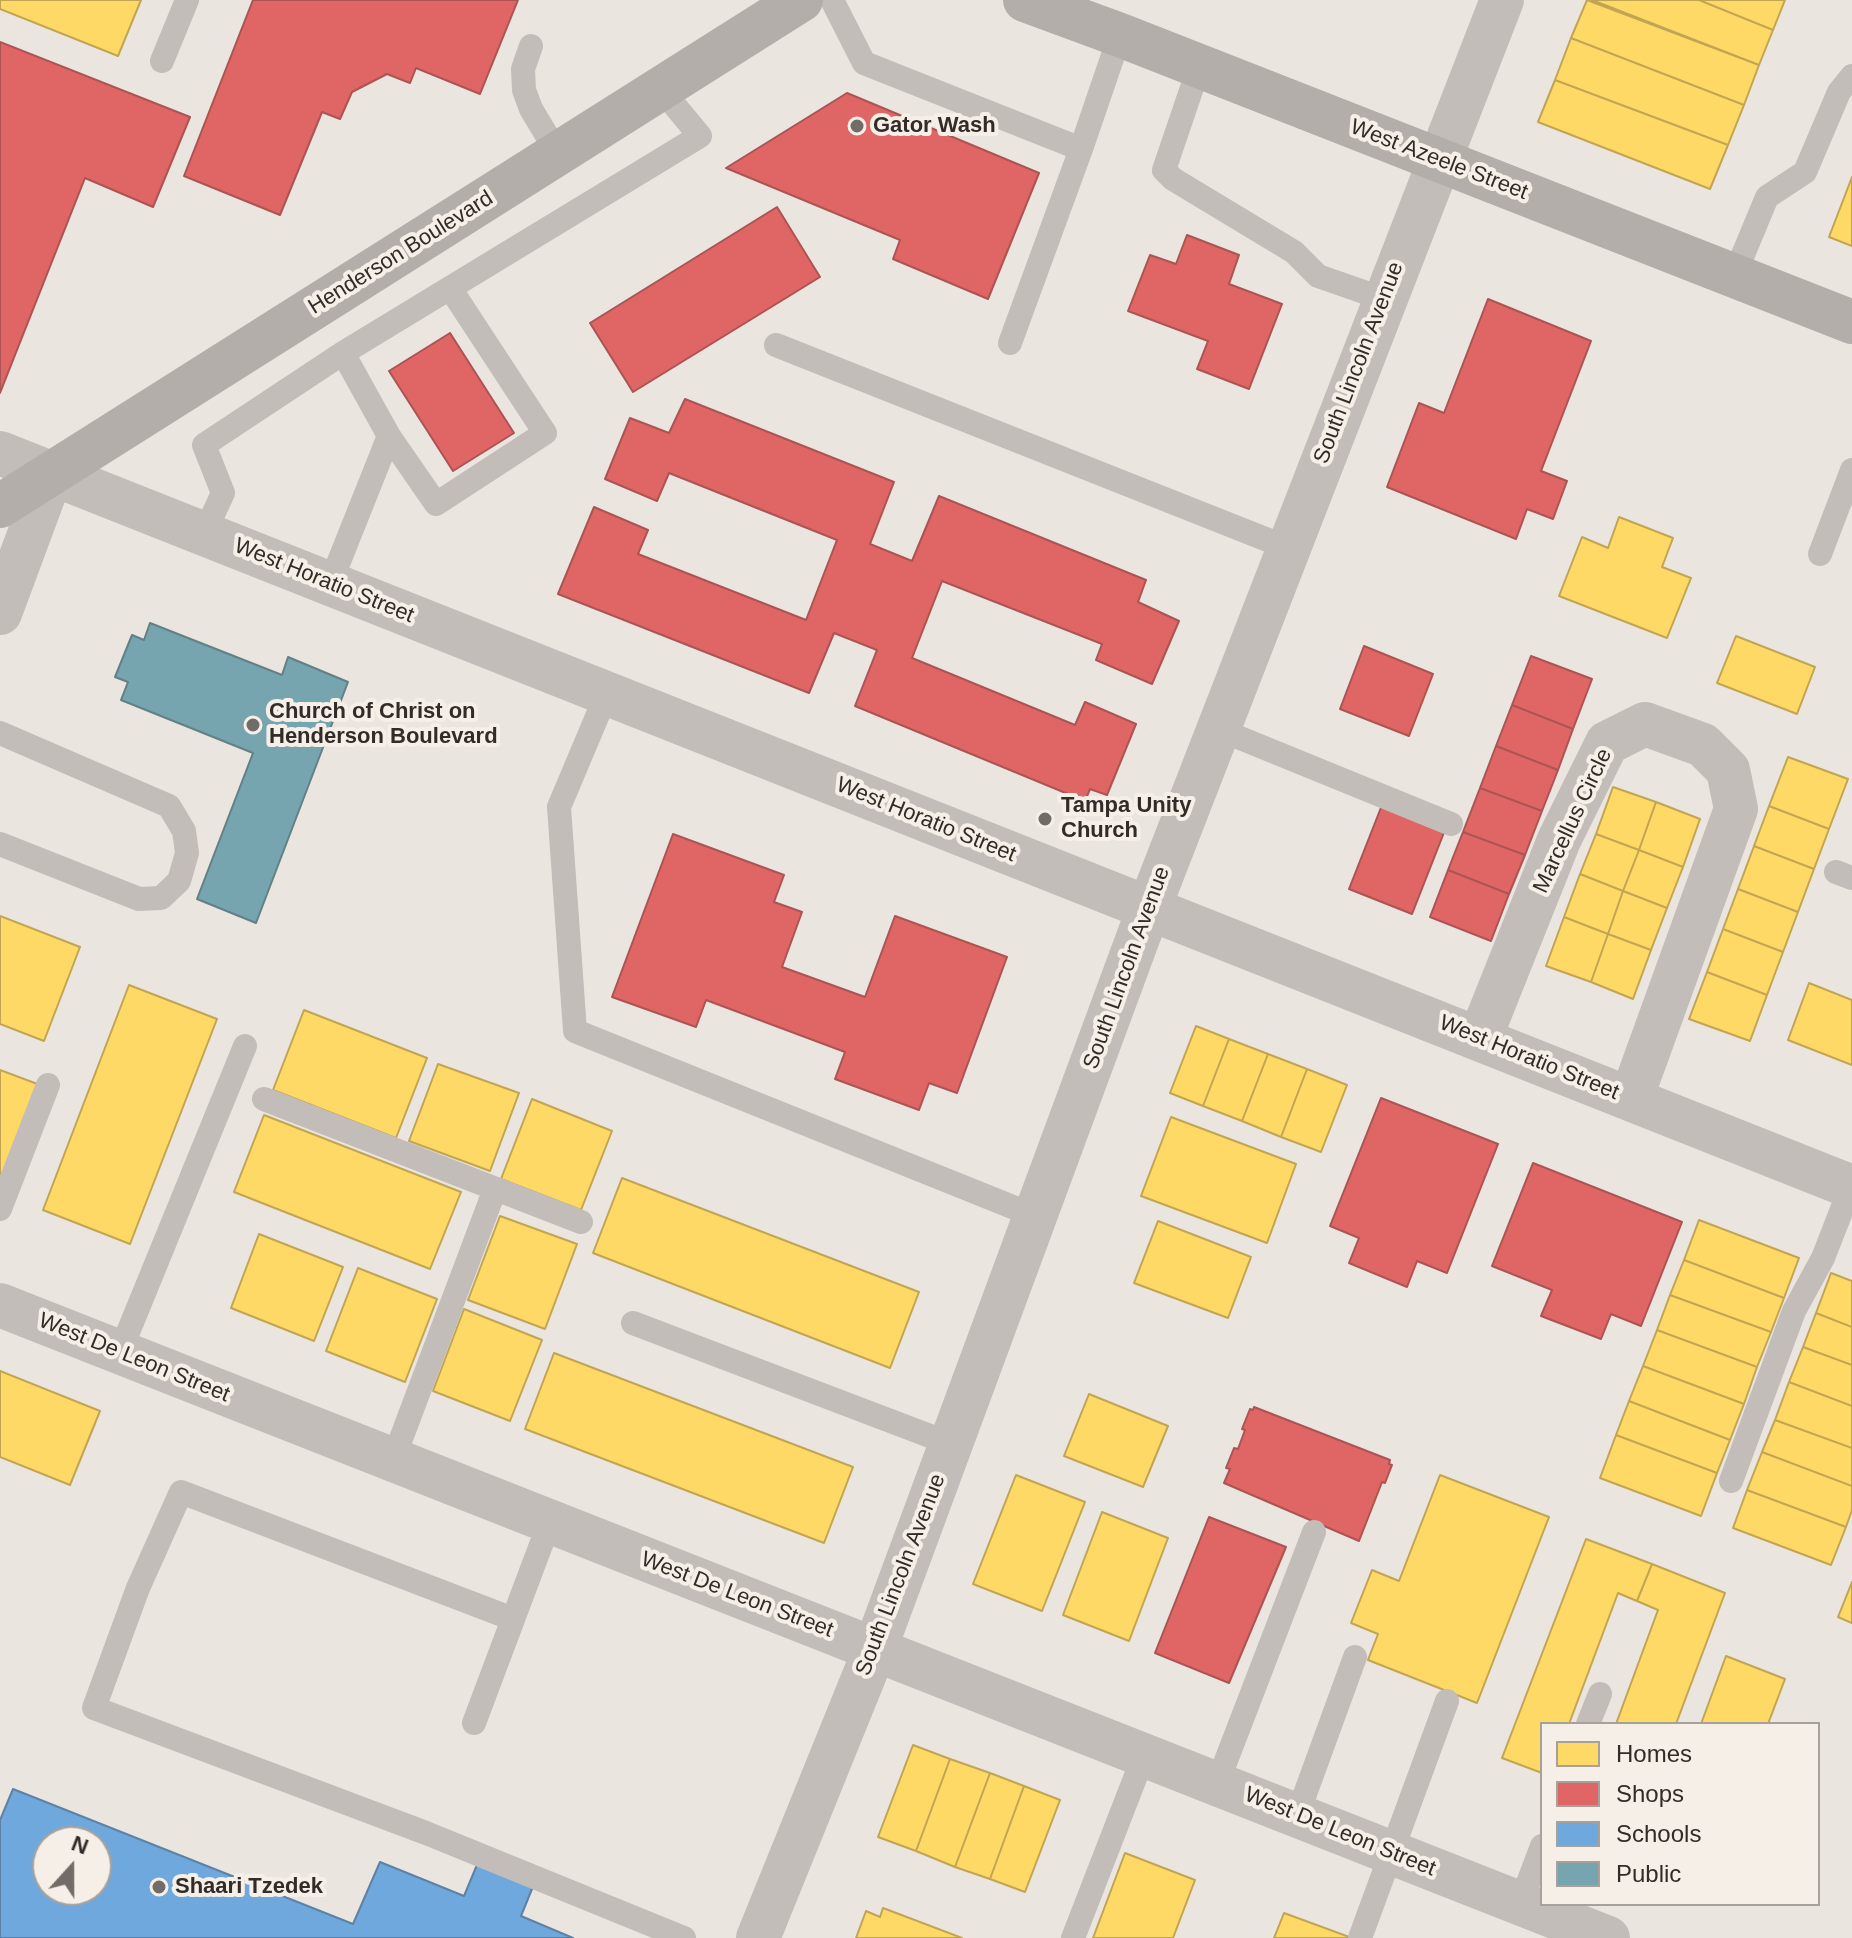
<!DOCTYPE html>
<html>
<head>
<meta charset="utf-8">
<style>
	body { margin:0 }
	#map { position:relative; width:1852px; height:1938px; overflow:hidden; background:#eae5df; font-family:Helvetica,sans-serif }
	canvas { display:block }
	.legend { position:absolute; left:1540px; top:1722px; width:280px; height:184px; box-sizing:border-box; background:#f6efe7; border:2px solid #a8a19b; margin:0; padding:10px 14px; list-style:none; font-size:24px; color:#322b28 }
	.legend li { display:flex; align-items:center; gap:16px; height:40px }
	.legend b { width:40px; border:2px solid #a8a19b }
	.north { position:absolute; left:32px; top:1826px; width:80px; height:80px; box-sizing:border-box; background:#f6efe7; border:2px solid #a8a19b; border-radius:50%; rotate:21deg; font-size:22px; font-weight:700; line-height:32px; text-align:center; color:#322b28 }
	.north::after { content:''; display:block; margin:auto; width:28px; height:36px; background:#726c68; clip-path:polygon(50% 0,100% 100%,50% 72%,0 100%) }
</style>
</head>
<body>
<div id="map">
<canvas width="1852" height="1938"></canvas>
<ul class="legend">
<li><b style="height:22px;background:#ffd966"></b>Homes</li>
<li><b style="height:22px;background:#e06666"></b>Shops</li>
<li><b style="height:22px;background:#6fa8dc"></b>Schools</li>
<li><b style="height:22px;background:#76a5af"></b>Public</li>
</ul>
<div class="north">N</div>
</div>
<script>
const g = document.querySelector('canvas').getContext('2d');
g.lineJoin = 'round';
function fillPath(path, color) { g.fillStyle = color; g.fill(path, 'evenodd'); }
const toPath = rows => new Path2D(rows.map(r => 'M' + r).join(''));
function trace(path, color, width, dash) { g.strokeStyle = color; g.lineWidth = width; g.lineCap = dash ? 'butt' : 'round'; g.setLineDash(dash || []); g.stroke(path); }
function label(font, color, halo, rows, align = 'center') {
  g.font = font + ' Helvetica,sans-serif'; g.lineWidth = 8; g.setLineDash([]); g.textBaseline = 'middle'; g.strokeStyle = halo; g.fillStyle = color; for (const [text, x, y, turn = 0] of rows) {
    g.save(); g.translate(x, y); g.rotate((+turn || 0) * Math.PI / 180); g.textAlign = isNaN(turn) ? turn : align; if (halo) g.strokeText(text, 0, 0); g.fillText(text, 0, 0); g.restore();
  }
}
const homes = toPath([
	[0,0,141,0,118,56,0,9,0,0],
	[1587,0,1759,65,1744,105,1571,38,1587,0],
	[1592,0,1699,0,1773,30,1759,65,1592,0],
	[1699,0,1785,0,1773,30,1699,0],
	[1571,38,1744,105,1728,145,1555,80,1571,38],
	[1555,80,1728,145,1710,189,1538,122,1555,80],
	[1852,177,1852,246,1829,237,1852,177],
	[1619,517,1673,538,1662,567,1691,578,1667,638,1559,596,1582,537,1608,548,1619,517],
	[1736,636,1815,667,1797,714,1717,683,1736,636],
	[1788,757,1848,779,1829,829,1769,806,1788,757],
	[1613,787,1656,802,1639,850,1596,834,1613,787],
	[1656,802,1700,819,1683,867,1639,850,1656,802],
	[1769,806,1829,829,1814,869,1754,846,1769,806],
	[1596,834,1639,850,1623,891,1580,874,1596,834],
	[1754,846,1814,869,1798,912,1738,889,1754,846],
	[1639,850,1683,867,1667,908,1623,891,1639,850],
	[1580,874,1623,891,1608,934,1564,917,1580,874],
	[1738,889,1798,912,1783,952,1723,929,1738,889],
	[1623,891,1667,908,1651,950,1608,934,1623,891],
	[0,916,80,947,44,1041,0,1024,0,916],
	[1564,917,1608,934,1591,982,1546,966,1564,917],
	[1723,929,1783,952,1767,995,1707,972,1723,929],
	[1608,934,1651,950,1633,999,1591,982,1608,934],
	[1707,972,1767,995,1750,1041,1689,1019,1707,972],
	[1809,983,1852,1000,1852,1065,1788,1040,1809,983],
	[129,985,217,1019,130,1244,43,1210,129,985],
	[304,1010,427,1058,396,1138,273,1090,304,1010],
	[1196,1026,1229,1039,1203,1106,1170,1093,1196,1026],
	[1229,1039,1268,1054,1242,1121,1203,1106,1229,1039],
	[1268,1054,1307,1069,1281,1137,1242,1121,1268,1054],
	[438,1064,519,1093,490,1171,409,1141,438,1064],
	[1307,1069,1347,1085,1321,1152,1281,1137,1307,1069],
	[0,1070,40,1085,0,1191,0,1070],
	[532,1099,612,1131,581,1210,501,1179,532,1099],
	[264,1115,461,1192,430,1269,234,1192,264,1115],
	[1171,1117,1296,1164,1267,1243,1141,1196,1171,1117],
	[622,1178,919,1292,890,1368,593,1253,622,1178],
	[500,1216,577,1244,545,1329,468,1300,500,1216],
	[1699,1220,1799,1258,1784,1298,1684,1260,1699,1220],
	[1158,1221,1251,1257,1228,1318,1134,1283,1158,1221],
	[259,1234,343,1267,314,1341,231,1308,259,1234],
	[1684,1260,1784,1298,1771,1332,1670,1295,1684,1260],
	[358,1268,437,1299,405,1382,326,1351,358,1268],
	[1831,1273,1852,1281,1852,1327,1816,1313,1831,1273],
	[1670,1295,1771,1332,1757,1367,1657,1330,1670,1295],
	[464,1309,542,1340,510,1421,433,1391,464,1309],
	[1816,1313,1852,1327,1852,1365,1803,1347,1816,1313],
	[1657,1330,1757,1367,1744,1404,1643,1366,1657,1330],
	[1803,1347,1852,1365,1852,1406,1789,1382,1803,1347],
	[554,1353,853,1467,824,1543,525,1429,554,1353],
	[1643,1366,1744,1404,1730,1440,1629,1401,1643,1366],
	[0,1371,100,1411,70,1485,0,1457,0,1371],
	[1789,1382,1852,1406,1852,1448,1775,1420,1789,1382],
	[1089,1394,1168,1426,1143,1487,1064,1456,1089,1394],
	[1629,1401,1730,1440,1717,1473,1616,1435,1629,1401],
	[1775,1420,1852,1448,1852,1486,1762,1452,1775,1420],
	[1616,1435,1717,1473,1701,1516,1600,1478,1616,1435],
	[1762,1452,1852,1486,1852,1510,1846,1527,1747,1490,1762,1452],
	[1016,1475,1085,1502,1042,1611,973,1584,1016,1475],
	[1440,1475,1549,1517,1477,1703,1368,1660,1378,1634,1351,1623,1372,1570,1399,1581,1440,1475],
	[1747,1490,1846,1527,1831,1565,1733,1528,1747,1490],
	[1102,1512,1168,1538,1129,1641,1063,1615,1102,1512],
	[1586,1539,1652,1564,1637,1601,1618,1593,1569,1724,1542,1724,1542,1773,1502,1758,1586,1539],
	[1652,1564,1725,1593,1676,1724,1616,1724,1658,1610,1637,1601,1652,1564],
	[1852,1582,1852,1623,1838,1617,1852,1582],
	[1726,1656,1785,1679,1768,1724,1701,1724,1726,1656],
	[913,1745,950,1759,916,1851,878,1837,913,1745],
	[950,1759,990,1773,955,1867,916,1851,950,1759],
	[990,1773,1024,1786,990,1879,955,1867,990,1773],
	[1024,1786,1060,1800,1025,1892,990,1879,1024,1786],
	[1125,1853,1195,1880,1173,1938,1093,1938,1125,1853],
	[883,1908,962,1938,856,1938,866,1911,880,1917,883,1908],
	[1284,1913,1352,1938,1274,1938,1284,1913]
]);
fillPath(homes, '#ffd966');
trace(homes, '#c2a553', 2);
const shops = toPath([
	[253,0,518,0,480,94,416,68,410,83,387,74,352,92,340,119,322,112,280,215,184,176,253,0],
	[0,42,190,117,153,207,85,178,0,393,0,42],
	[847,93,1039,173,988,299,893,259,900,240,726,168,847,93],
	[777,207,820,277,633,392,590,323,777,207],
	[1187,235,1239,255,1229,284,1282,304,1249,389,1197,369,1208,341,1128,311,1150,255,1176,264,1187,235],
	[1488,299,1591,341,1541,471,1567,481,1553,519,1527,509,1516,539,1387,487,1419,403,1444,413,1488,299],
	[450,333,514,433,453,471,389,371,450,333],
	[685,399,894,482,870,544,912,561,939,496,1146,580,1138,602,1179,621,1152,684,1096,660,1102,644,942,581,912,658,1075,725,1085,702,1136,724,1107,795,1090,789,1085,801,855,706,877,650,834,633,809,693,558,594,594,507,648,530,638,554,806,620,837,540,669,473,657,501,605,479,630,418,669,433,685,399],
	[1364,646,1433,674,1409,736,1340,709,1364,646],
	[1531,656,1592,679,1573,729,1512,705,1531,656],
	[1512,705,1573,729,1558,770,1496,746,1512,705],
	[1496,746,1558,770,1542,811,1480,788,1496,746],
	[1480,788,1542,811,1525,855,1463,832,1480,788],
	[1382,805,1445,830,1412,914,1349,889,1382,805],
	[1463,832,1525,855,1509,894,1448,870,1463,832],
	[673,834,784,875,774,902,802,912,782,967,865,997,895,916,1007,957,957,1093,929,1083,919,1110,835,1079,845,1052,706,1000,696,1027,612,997,673,834],
	[1448,870,1509,894,1491,941,1430,917,1448,870],
	[1381,1098,1498,1144,1447,1273,1417,1261,1407,1287,1349,1263,1359,1238,1330,1226,1381,1098],
	[1533,1163,1682,1222,1641,1326,1611,1314,1601,1339,1541,1316,1552,1290,1492,1266,1533,1163],
	[1254,1407,1390,1460,1389,1464,1392,1465,1385,1483,1382,1482,1359,1541,1224,1483,1230,1469,1226,1468,1234,1448,1238,1449,1245,1430,1242,1429,1250,1409,1253,1410,1254,1407],
	[1209,1517,1286,1547,1229,1683,1155,1653,1209,1517]
]);
fillPath(shops, '#e06666');
trace(shops, '#ac5453', 2);
const schools = toPath([
	[13,1789,353,1924,380,1862,464,1896,479,1860,534,1884,521,1916,573,1938,0,1938,0,1820,13,1789],
	[48,1842,96,1842,96,1890,48,1890,48,1842]
]);
fillPath(schools, '#6fa8dc');
trace(schools, '#5d82a6', 2);
const public = toPath([
	[150,623,282,675,288,657,348,682,256,923,197,899,253,753,121,700,128,682,115,677,132,635,144,640,150,623]
]);
fillPath(public, '#76a5af');
trace(public, '#628086', 2);
trace(toPath([
	[832,0,864,63,1081,149,1010,343],
	[531,46,523,69,524,90,531,109,558,154],
	[162,61,187,0],
	[1199,67,1164,170,1173,179,1294,252,1318,276,1384,299],
	[1081,149,1120,35],
	[1735,274,1767,197,1805,172,1839,92,1852,76],
	[450,288,545,433,436,504,389,436,343,353,700,136,661,89],
	[776,345,1288,548],
	[204,534,223,493,204,445,343,353],
	[1820,554,1852,470],
	[330,584,389,436],
	[607,693,559,807,575,1031,1035,1216],
	[1218,729,1451,824],
	[0,733,169,806,184,831,187,853,179,881,161,898,139,899,0,844],
	[1836,872,1852,878],
	[264,1099,581,1222],
	[0,1209,48,1085],
	[633,1323,951,1444],
	[120,1352,245,1046],
	[393,1460,495,1189],
	[1731,1481,1794,1311,1823,1258,1851,1186],
	[513,1619,181,1492,138,1588,94,1708,426,1833,684,1938],
	[474,1723,550,1521],
	[1588,1724,1600,1694],
	[1217,1784,1314,1532],
	[1297,1816,1355,1657],
	[1520,1904,1542,1846],
	[1073,1938,1144,1755],
	[1360,1938,1447,1701]
]), '#c2bdb9', 24);
trace(toPath([
	[0,453,1852,1187],
	[0,613,52,473],
	[1480,1038,1559,840,1607,743,1645,724,1703,745,1728,770,1736,809,1631,1099],
	[0,1305,1608,1938],
	[758,1938,875,1649,1149,908,1502,0]
]), '#c2bdb9', 44);
trace(toPath([
	[1025,0,1120,35,1852,322],
	[0,506,801,0]
]), '#b3aea9', 44);
for (const [x, y, r, color] of [
	[857,126,8,"#726c68"],
	[253,725,8,"#726c68"],
	[1045,819,8,"#726c68"],
	[159,1887,8,"#726c68"]
]) { const dot = new Path2D(); dot.arc(x, y, r, 0, 2 * Math.PI); g.fillStyle = color; g.fill(dot); trace(dot, '#f6efe7', 3); }
label('bold 22px', '#322b28', '#f6efe7', [
	["Gator Wash",873,126],
	["Church of Christ on",269,712],
	["Henderson Boulevard",269,737],
	["Tampa Unity",1061,806],
	["Church",1061,831],
	["Shaari Tzedek",175,1887]
], 'left');
label('22px', '#322b28', '#f6efe7', [
	["West Azeele Street",1439,160,21],
	["Henderson Boulevard",401,253,-32],
	["South Lincoln Avenue",1359,363,-69],
	["West Horatio Street",324,581,22],
	["West Horatio Street",926,820,22],
	["Marcellus Circle",1573,821,-65],
	["South Lincoln Avenue",1127,968,-70],
	["West Horatio Street",1529,1058,22],
	["West De Leon Street",134,1358,22],
	["South Lincoln Avenue",901,1575,-69],
	["West De Leon Street",737,1595,21],
	["West De Leon Street",1340,1832,22]
]);
</script>
</body>
</html>
